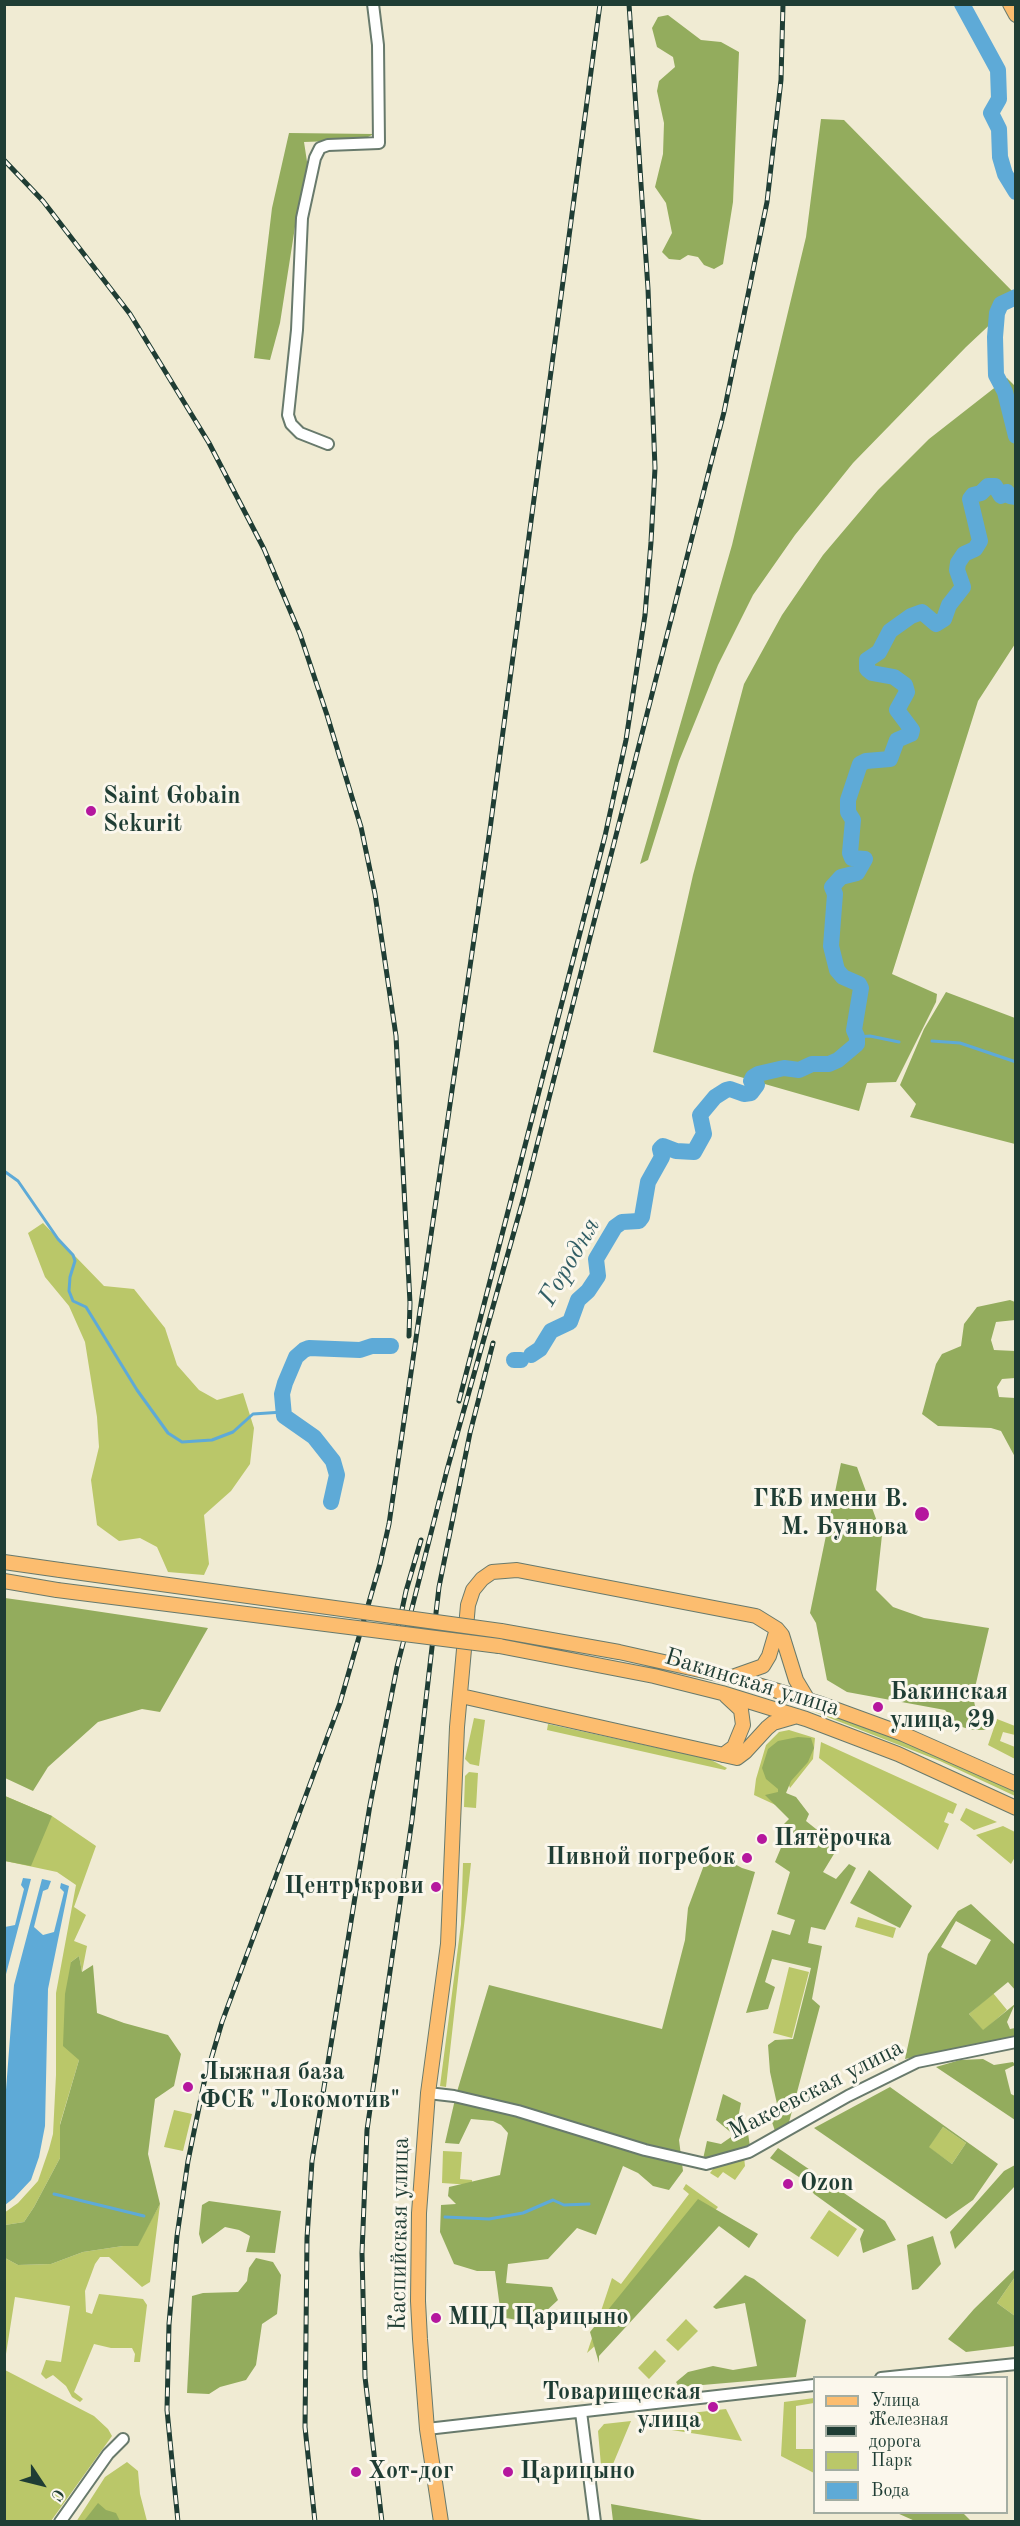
<!DOCTYPE html>
<html>
<head>
<meta charset="utf-8">
<style>
	body { margin:0 }
	#map { position:relative; width:1020px; height:2526px; overflow:hidden; background:#f0ebd3; font-family:"Old Standard TT",serif }
	canvas { display:block }
	.frame { position:absolute; inset:0; border:6px solid #1f3d34; pointer-events:none }
	.legend { position:absolute; left:813px; top:2376px; width:195px; height:138px; box-sizing:border-box; background:#fbf7ec; border:2px solid #a3ada2; margin:0; padding:8px 10px; list-style:none; font-size:18px; color:#1f3d34 }
	.legend li { display:flex; align-items:center; gap:12px; height:30px }
	.legend b { width:30px; border:2px solid #a3ada2 }
	.north { position:absolute; left:12px; top:2454px; width:60px; height:60px; -webkit-text-stroke:4px #fbf7ec; paint-order:stroke; rotate:125deg; font-size:16px; font-weight:700; line-height:24px; text-align:center; color:#1f3d34 }
	.north::after { content:''; display:block; margin:auto; width:21px; height:27px; background:#1f3d34; clip-path:polygon(50% 0,100% 100%,50% 72%,0 100%) }
</style>
</head>
<body>
<div id="map">
<canvas width="1020" height="2526"></canvas>
<div class="frame"></div>
<ul class="legend">
<li><b style="height:8px;background:#fcbd6f"></b>Улица</li>
<li><b style="height:8px;background:#1f3d34"></b>Железная дорога</li>
<li><b style="height:16px;background:#bac769"></b>Парк</li>
<li><b style="height:16px;background:#5eaad7"></b>Вода</li>
</ul>
<div class="north">С</div>
</div>
<script>
const g = document.querySelector('canvas').getContext('2d');
g.lineJoin = 'round';
function fillPath(path, color) { g.fillStyle = color; g.fill(path, 'evenodd'); }
const toPath = rows => new Path2D(rows.map(r => 'M' + r).join(''));
function trace(path, color, width, dash) { g.strokeStyle = color; g.lineWidth = width; g.lineCap = dash ? 'butt' : 'round'; g.setLineDash(dash || []); g.stroke(path); }
function label(font, color, halo, rows, align = 'center') {
  g.font = font + ' "Old Standard TT",serif'; g.lineWidth = 6; g.setLineDash([]); g.textBaseline = 'middle'; g.strokeStyle = halo; g.fillStyle = color; for (const [text, x, y, turn = 0] of rows) {
    g.save(); g.translate(x, y); g.rotate((+turn || 0) * Math.PI / 180); g.textAlign = isNaN(turn) ? turn : align; if (halo) g.strokeText(text, 0, 0); g.fillText(text, 0, 0); g.restore();
  }
}
fillPath(toPath([
	[43,1223,104,1286,134,1289,165,1328,177,1365,199,1390,217,1400,243,1393,254,1428,250,1464,231,1491,204,1515,209,1564,204,1575,168,1572,157,1547,140,1538,119,1541,97,1525,91,1480,99,1447,97,1417,85,1342,69,1306,45,1277,28,1233],
	[813,1707,942,1757,1015,1791,1015,1796,940,1761,812,1711],
	[474,1718,485,1720,479,1766,470,1764,465,1759],
	[997,1719,1015,1726,1015,1735,1003,1732,1000,1741,1015,1747,1015,1759,988,1745],
	[548,1724,709,1759,727,1768,725,1770,547,1730],
	[789,1730,815,1738,813,1759,790,1788,786,1777,783,1781,787,1796,780,1807,754,1795,756,1779,766,1745,779,1732],
	[821,1742,957,1804,953,1814,948,1812,944,1822,949,1824,938,1850,819,1758],
	[469,1772,478,1773,476,1808,464,1807,465,1776],
	[5,1796,52,1816,96,1846,74,1907,86,1915,74,1941,87,1946,82,1972,79,1956,71,1962,79,2060,60,2124,60,2158,34,2207,24,2222,5,2225,4,2213,18,2203,38,2181,49,2149,53,2134,56,2075,56,1993,76,1885,57,1872,5,1861],
	[966,1808,997,1822,974,1830,960,1820],
	[1003,1826,1015,1832,1015,1857,1011,1864,976,1835],
	[463,1863,471,1863,446,2087,440,2086,461,1924],
	[858,1917,896,1928,893,1938,855,1927],
	[789,1967,809,1972,792,2038,773,2033],
	[993,1993,1007,2010,983,2031,969,2014],
	[174,2110,192,2114,183,2151,164,2147],
	[943,2127,966,2143,952,2164,928,2147],
	[443,2151,462,2152,460,2179,472,2180,472,2185,442,2183],
	[744,2157,745,2166,735,2180,723,2172,718,2178,710,2173,716,2165],
	[686,2184,718,2207,606,2336,587,2353,612,2278,621,2284,689,2194,683,2189],
	[160,2204,150,2282,142,2287,109,2257,100,2257,95,2264,85,2291,86,2312,92,2314,99,2294,143,2299,147,2305,140,2362,134,2362,135,2354,132,2348,111,2348,94,2344,74,2392,83,2399,80,2402,72,2397,66,2386,53,2375,46,2379,41,2374,46,2360,61,2362,70,2306,15,2297,6,2354,5,2258,18,2265,51,2264,83,2252,123,2246,137,2246],
	[829,2210,857,2229,838,2257,810,2238],
	[1015,2277,1015,2316,997,2303],
	[686,2319,698,2331,678,2351,666,2340],
	[655,2350,666,2361,649,2379,638,2368],
	[5,2370,94,2416,108,2429,112,2436,51,2521,5,2521],
	[814,2398,814,2403,796,2406,796,2449,814,2449,814,2473,781,2456,784,2402],
	[726,2409,742,2441,646,2426,647,2418],
	[631,2421,608,2476,602,2477,598,2431,604,2424],
	[127,2462,138,2471,140,2494,147,2521,76,2522,105,2477]
]), '#bac769');
fillPath(toPath([
	[668,15,701,40,721,42,739,52,733,202,723,264,714,269,704,265,698,257,688,255,680,260,669,259,662,252,672,233,666,203,655,187,663,154,664,123,657,91,659,81,675,67,673,57,657,47,652,28,658,17],
	[821,119,844,120,1015,294,1015,301,966,347,853,463,795,535,753,595,718,665,679,761,648,860,640,864,732,545,806,237],
	[289,133,374,134,362,140,304,142,308,168,297,214,280,323,270,360,254,358,272,208],
	[1007,378,1016,387,1015,644,978,701,892,974,937,994,936,1002,896,1082,867,1083,859,1111,653,1052,693,875,744,684,782,615,823,555,878,490,929,439],
	[946,992,1015,1018,1015,1144,910,1117,916,1104,900,1085,924,1029],
	[1010,1300,1015,1302,1015,1320,996,1322,991,1340,994,1350,1015,1351,1015,1378,1002,1379,997,1387,999,1397,1015,1398,1015,1457,1001,1431,991,1428,938,1426,922,1414,936,1364,942,1354,961,1346,964,1324,977,1307],
	[841,1463,857,1467,882,1535,876,1590,893,1607,924,1618,989,1628,973,1696,975,1706,992,1717,986,1730,972,1730,959,1726,945,1710,847,1692,827,1680,816,1623,810,1613],
	[5,1598,55,1605,208,1628,160,1712,142,1709,98,1722,48,1767,33,1791,5,1778],
	[798,1737,811,1738,814,1748,808,1762,791,1781,786,1793,796,1797,809,1814,806,1821,826,1837,830,1835,840,1844,823,1872,836,1879,849,1864,856,1868,825,1930,811,1927,808,1943,822,1946,812,1999,820,2006,788,2126,775,2131,772,2122,777,2104,770,2072,768,2045,775,2040,793,2039,811,1968,772,1959,765,1982,775,1987,768,2009,746,2013,772,1930,790,1935,795,1920,777,1914,790,1872,775,1862,783,1843,781,1827,789,1819,765,1795,778,1792,778,1789,766,1779,762,1768,768,1749,778,1741],
	[5,1796,52,1816,31,1866,5,1861],
	[712,1859,727,1860,742,1868,755,1872,679,2140,683,2171,669,2190,653,2186,638,2173,623,2166,596,2235,577,2228,548,2259,508,2264,506,2283,552,2287,558,2300,544,2313,528,2322,506,2318,500,2308,495,2271,477,2271,454,2264,440,2232,441,2205,456,2204,448,2196,449,2187,500,2175,508,2133,501,2125,493,2121,471,2119,459,2144,445,2143,456,2095,489,1985,662,2029,685,1940,688,1908,704,1865],
	[869,1870,912,1906,900,1928,850,1903],
	[971,1904,1015,1945,1016,1991,1008,1982,969,2014,983,2030,1015,2004,1007,2022,1010,2029,1015,2028,1015,2038,905,2059,928,1954,958,1911],
	[956,1921,991,1940,976,1965,941,1947],
	[79,1956,82,1972,93,1965,97,2013,124,2023,168,2035,181,2054,174,2086,155,2099,152,2122,148,2154,160,2204,138,2246,123,2246,83,2252,51,2264,18,2265,5,2258,5,2225,24,2222,34,2207,60,2158,60,2125,79,2060,63,2046,65,1994,71,1962],
	[983,2059,994,2065,1013,2062,1015,2065,1005,2070,1011,2094,1015,2096,1015,2120,936,2067,960,2060],
	[890,2087,998,2164,973,2200,946,2219,814,2128],
	[943,2127,966,2143,952,2164,929,2147],
	[723,2094,741,2103,738,2118,741,2129,746,2129,748,2133,750,2147,703,2159,707,2141,721,2144,734,2135,716,2120],
	[778,2148,885,2221,896,2240,863,2253,860,2239,864,2230,814,2194,805,2181,770,2158],
	[1015,2165,1015,2186,955,2249,950,2232,1004,2171],
	[698,2199,758,2234,749,2248,719,2226,599,2356,599,2363,590,2332],
	[209,2201,281,2211,275,2253,246,2252,250,2236,239,2230,225,2227,202,2244,199,2234,202,2205],
	[933,2236,941,2264,918,2289,912,2290,907,2245],
	[256,2258,273,2262,281,2275,277,2314,262,2324,256,2365,246,2380,220,2387,209,2394,187,2393,192,2296,203,2293,238,2292,247,2281,249,2268],
	[1015,2269,1015,2277,997,2303,1015,2316,1015,2346,966,2352,948,2339,974,2309],
	[745,2275,754,2279,806,2320,796,2377,679,2387,676,2382,688,2372,713,2366,733,2370,757,2366,745,2303,716,2309,713,2307],
	[98,2503,106,2510,116,2513,120,2521,84,2521],
	[611,2504,702,2520,705,2521,613,2521],
	[897,2513,963,2513,971,2521,915,2521]
]), '#93ac5d');
fillPath(toPath([
	[23,1878,31,1879,5,1978,5,1927,15,1925,24,1889,21,1885],
	[42,1879,51,1881,48,1889,43,1891,34,1927,43,1935,54,1932,64,1892,60,1888,61,1883,69,1886,48,1989,45,2126,39,2157,31,2180,14,2198,5,2205,4,2116,14,1985]
]), '#5eaad7');
trace(toPath([
	[857,1037,870,1036,899,1042],
	[932,1041,960,1043,1016,1062],
	[4,1171,18,1181,58,1239,73,1255,75,1261,70,1277,69,1291,73,1301,86,1307,137,1390,168,1433,182,1442,212,1440,233,1432,253,1414,283,1412],
	[54,2194,144,2216],
	[445,2217,489,2219,523,2213,553,2200,564,2205,589,2204]
]), '#5eaad7', 3);
trace(toPath([
	[962,4,998,70,999,99,991,113,999,129,1000,157,1005,174,1016,192],
	[1016,297,1001,304,997,313,995,337,996,375,1005,392,1016,436],
	[531,1355,540,1349,551,1331,570,1322,578,1300,588,1291,598,1276,596,1259,615,1227,622,1222,639,1221,642,1217,648,1182,662,1157,660,1149,663,1146,676,1151,694,1152,704,1134,700,1115,715,1097,726,1090,730,1089,744,1094,751,1093,757,1085,751,1081,753,1077,758,1074,784,1068,799,1070,812,1064,829,1064,838,1060,857,1044,857,1037,854,1030,861,988,859,984,843,977,837,970,831,946,835,894,832,887,841,877,857,873,865,859,852,858,850,853,853,820,848,812,848,800,860,764,866,761,890,759,897,740,911,734,912,730,897,710,907,692,905,685,894,677,872,673,867,669,867,660,879,652,890,631,911,616,922,612,936,624,944,619,949,605,963,587,957,570,958,563,964,554,975,549,980,541,970,499,973,495,981,493,988,486,995,486,1001,496,1007,492,1010,496,1016,497],
	[514,1360,521,1360],
	[331,1502,337,1475,333,1461,314,1437,284,1416,282,1394,285,1383,296,1357,304,1350,309,1348,360,1350,372,1346,391,1346]
]), '#5eaad7', 16);
const minor = toPath([
	[328,444,300,433,291,424,288,415,297,330,302,218,315,158,320,148,328,145,379,143,378,45,373,4],
	[428,2093,454,2096,518,2111,645,2150,706,2164,749,2152,848,2096,917,2062,1016,2042],
	[881,2378,1016,2364],
	[581,2412,595,2522],
	[427,2429,814,2385],
	[60,2522,108,2454,123,2439]
]);
const major = toPath([
	[1010,4,1016,15],
	[4,1562,60,1570],
	[4,1581,57,1590],
	[501,1631,619,1652,731,1677,821,1704,903,1734,1016,1784],
	[499,1646,654,1676,722,1693,806,1719,898,1754,1016,1808],
	[732,1677,763,1666,769,1656,777,1629],
	[461,1696,737,1758,745,1752,767,1728,773,1723,797,1716],
	[723,1755,734,1747,743,1725,741,1710,726,1696],
	[441,2522,427,2429,420,2339,418,2301,419,2213,428,2093,448,1944,457,1727,468,1605,473,1590,482,1579,492,1572,517,1570,756,1616,777,1629,782,1635,796,1680,808,1700]
]);
trace(minor, '#687a6c', 14);
trace(major, '#687a6c', 16);
trace(minor, '#fff', 10);
trace(major, '#fcbd6f', 14);
const rail = toPath([
	[4,160,43,201,130,314,209,443,264,549,300,634,327,715,361,827,375,894,396,1036,410,1303,409,1336],
	[459,1401,605,836,626,740,645,615,651,542,655,468,648,289,629,4],
	[397,1633,406,1591,421,1540],
	[178,2522,167,2410,169,2324,177,2236,188,2161,204,2083,222,2022,340,1703,380,1564,389,1524,490,829,600,4],
	[315,2522,305,2427,307,2238,312,2161,370,1805,397,1667,447,1470,523,1200,724,412,767,202,781,80,783,4],
	[382,2522,365,2377,362,2253,367,2130,412,1820,439,1587,470,1433,493,1343]
]);
trace(rail, '#1f3d34', 5);
trace(rail, '#fbf7ec', 3, [9]);
const majorBridge = toPath([
	[60,1570,501,1631],
	[57,1590,499,1646]
]);
trace(majorBridge, '#687a6c', 16, []);
trace(majorBridge, '#fcbd6f', 14);
for (const [x, y, r, color] of [
	[91,811,6,"#b5179e"],
	[922,1514,8,"#b5179e"],
	[878,1707,6,"#b5179e"],
	[762,1839,6,"#b5179e"],
	[747,1858,6,"#b5179e"],
	[436,1887,6,"#b5179e"],
	[188,2087,6,"#b5179e"],
	[788,2184,6,"#b5179e"],
	[436,2318,6,"#b5179e"],
	[713,2407,6,"#b5179e"],
	[356,2472,6,"#b5179e"],
	[508,2472,6,"#b5179e"]
]) { const dot = new Path2D(); dot.arc(x, y, r, 0, 2 * Math.PI); g.fillStyle = color; g.fill(dot); trace(dot, '#fbf7ec', 2); }
label('bold 24px', '#1f3d34', '#fbf7ec', [
	["Saint Gobain",103,797],
	["Sekurit",103,825],
	["ГКБ имени В.",908,1500,"right"],
	["М. Буянова",908,1528,"right"],
	["Бакинская",890,1693],
	["улица, 29",890,1721],
	["Пятёрочка",774,1839],
	["Пивной погребок",735,1858,"right"],
	["Центр крови",424,1887,"right"],
	["Лыжная база",200,2073],
	["ФСК \"Локомотив\"",200,2101],
	["Ozon",800,2184],
	["МЦД Царицыно",448,2318],
	["Товарищеская",701,2393,"right"],
	["улица",701,2421,"right"],
	["Хот-дог",368,2472],
	["Царицыно",520,2472]
], 'left');
label('24px', '#1f3d34', '#fbf7ec', [
	["Бакинская улица",752,1683,17],
	["Макеевская улица",816,2090,-27],
	["Каспийская улица",400,2234,-89]
]);
label('italic 26px', '#325e65', '#fbf7ec', [
	["Городня",570,1262,-60]
]);
</script>
</body>
</html>
